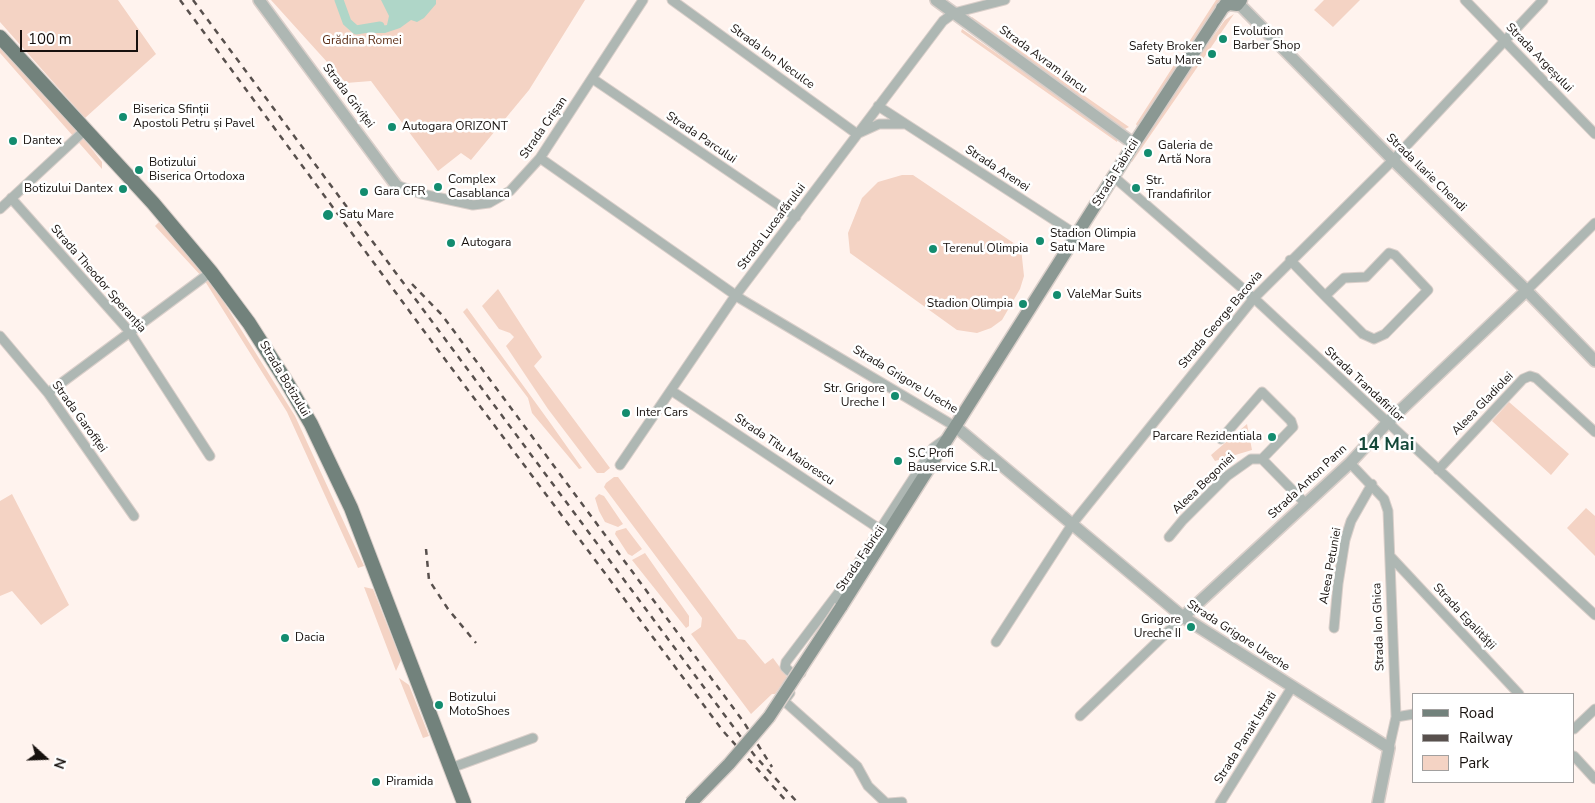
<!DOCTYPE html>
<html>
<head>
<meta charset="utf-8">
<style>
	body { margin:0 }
	#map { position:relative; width:1595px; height:803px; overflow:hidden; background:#fff3ee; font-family:"Nunito Sans",sans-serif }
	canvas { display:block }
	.legend { position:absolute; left:1412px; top:693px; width:162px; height:90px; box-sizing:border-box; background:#fff; border:1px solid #a2a09f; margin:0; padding:6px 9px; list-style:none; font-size:15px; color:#17110e }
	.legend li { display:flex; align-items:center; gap:10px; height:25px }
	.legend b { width:25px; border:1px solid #a2a09f }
	.north { position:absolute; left:20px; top:733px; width:50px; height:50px; -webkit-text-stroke:4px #fff; paint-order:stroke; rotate:110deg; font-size:14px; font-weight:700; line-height:20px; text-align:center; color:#17110e }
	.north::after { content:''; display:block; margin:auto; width:18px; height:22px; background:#17110e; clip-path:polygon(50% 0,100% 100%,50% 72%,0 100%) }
	.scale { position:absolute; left:20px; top:30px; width:118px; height:22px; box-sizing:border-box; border:2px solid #17110e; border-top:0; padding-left:6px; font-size:15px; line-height:18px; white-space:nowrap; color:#17110e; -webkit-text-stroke:4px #fff; paint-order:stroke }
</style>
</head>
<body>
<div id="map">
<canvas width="1595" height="803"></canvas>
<ul class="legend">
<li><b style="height:6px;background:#72827c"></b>Road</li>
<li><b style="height:6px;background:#58504d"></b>Railway</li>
<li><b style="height:14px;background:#f4d3c4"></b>Park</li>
</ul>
<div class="north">N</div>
<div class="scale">100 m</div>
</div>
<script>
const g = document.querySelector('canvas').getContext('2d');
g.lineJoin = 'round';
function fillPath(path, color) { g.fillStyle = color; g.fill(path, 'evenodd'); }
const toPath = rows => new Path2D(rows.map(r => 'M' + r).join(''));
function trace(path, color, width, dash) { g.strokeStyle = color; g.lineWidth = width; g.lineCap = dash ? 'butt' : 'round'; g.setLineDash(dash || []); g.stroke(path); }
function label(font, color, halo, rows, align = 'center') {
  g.font = font + ' "Nunito Sans",sans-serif'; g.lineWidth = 5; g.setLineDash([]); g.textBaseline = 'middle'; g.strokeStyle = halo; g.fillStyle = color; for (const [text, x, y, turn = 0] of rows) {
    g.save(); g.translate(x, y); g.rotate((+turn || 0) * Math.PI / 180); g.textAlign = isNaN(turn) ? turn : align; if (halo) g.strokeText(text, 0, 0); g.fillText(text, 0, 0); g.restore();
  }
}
fillPath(toPath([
	[0,0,118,0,156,54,85,118,0,22],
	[271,0,585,0,529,90,471,160,461,153,438,171,371,81,346,83],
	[1216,0,1220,0,1220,4,1137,126,1136,124],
	[1324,0,1360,0,1333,27,1314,10],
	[1234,14,1132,162,1130,162,1170,96,1225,20],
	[972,17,1129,127,1125,129,971,20],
	[962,29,1118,138,1117,142,961,32],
	[0,43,80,134,102,162,102,169,0,53],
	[902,175,913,175,1021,248,1024,276,1020,289,1002,320,991,328,977,333,957,330,850,253,848,233,862,198,878,182],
	[159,222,207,275,295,416,364,566,358,568,287,412,203,278,155,226],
	[498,289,542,357,534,366,610,468,604,473,597,473,592,467,548,409,506,346,514,337,510,333,499,329,482,306],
	[467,308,551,424,582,468,579,469,532,413,528,398,463,312],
	[1509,402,1569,454,1551,475,1492,421],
	[1247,424,1252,450,1215,461,1211,455],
	[614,477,618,477,738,639,745,640,765,664,773,658,787,677,775,694,772,694,751,714,691,634,701,627,702,618,604,487,606,483],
	[12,494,69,605,41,625,12,591,0,596,0,501],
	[599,494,604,496,623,524,618,527,605,522,599,511,595,498],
	[1586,508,1595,516,1595,556,1567,528],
	[626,528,642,549,632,556,628,554,615,534,616,531],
	[645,553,689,616,689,626,686,628,632,560],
	[364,587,373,589,401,660,396,671],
	[399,678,409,685,429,736,423,738]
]), '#f4d3c4');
fillPath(toPath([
	[337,0,339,0,347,22,356,30,387,25,389,16,381,0,436,0,436,4,424,18,417,22,411,20,400,28,385,33,355,33,345,24]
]), '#afd6c8');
trace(toPath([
	[339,0,347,22,356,30,380,26]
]), '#afd6c8', 9);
const minor = toPath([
	[672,0,857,134,879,124,904,124],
	[1465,0,1595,134],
	[593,79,796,217],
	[878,106,1077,235],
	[540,158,741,299,956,427],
	[1114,177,1257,301,1595,615],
	[396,185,422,194,473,205,489,203,510,191,540,158,643,0],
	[11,198,129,331,210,456],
	[0,209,84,131],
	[1290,260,1325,296,1363,334,1374,339,1385,334,1428,290,1395,255,1389,253,1366,277,1344,278,1325,296],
	[1527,290,1595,223],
	[0,336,48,393,134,516],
	[672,391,881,530],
	[48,393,211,272],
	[1221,439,1262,392,1291,421,1293,427,1262,459],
	[1350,463,1384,499,1388,511,1396,717,1389,748],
	[620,465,733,299,943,21,954,13,1005,0],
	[1438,470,1523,379,1530,376,1536,378,1595,432],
	[1169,537,1183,520,1227,476,1251,459,1262,459,1306,504],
	[1390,556,1519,694],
	[1334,628,1338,584,1345,540,1351,521,1372,484],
	[996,642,1073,523,1254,298,1393,160,1543,0],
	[801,673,794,674,789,671,785,667,786,662,842,588,933,448,944,440],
	[790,693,784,701,857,766,868,786,886,803],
	[1080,716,1183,617],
	[1396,717,1414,714],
	[1574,729,1595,709],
	[1574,756,1595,779],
	[451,768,533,738],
	[889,803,902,802],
	[1220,803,1292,687]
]);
const tertiary = toPath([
	[259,0,396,185],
	[936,0,1134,144],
	[1239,4,1396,163,1522,286,1595,361],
	[956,427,1183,617,1389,748,1378,803],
	[1183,617,1350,463,1387,423,1527,290]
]);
const secondary = toPath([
	[1222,8,1229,4,1237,5,1241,0],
	[841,607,1134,144,1228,0]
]);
const primary = toPath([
	[0,37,153,203,211,272,249,323,286,381,311,424,351,508,464,803]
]);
trace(minor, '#dacfca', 11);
trace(tertiary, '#dacfca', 14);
trace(secondary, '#dacfca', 15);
trace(primary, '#dacfca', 16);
trace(minor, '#aeb7b3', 9);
trace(tertiary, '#aeb7b3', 11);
trace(secondary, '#8b9893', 12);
trace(primary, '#72827c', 14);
trace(toPath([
	[180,0,441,354,723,731,788,803],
	[193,0,755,756,798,803],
	[412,284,442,315,743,721,772,767],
	[426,549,429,580,448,609,476,643]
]), '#58504d', 2.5, [6, 6]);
const secondaryBridge = toPath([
	[691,803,729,764,769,717,841,607]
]);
trace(secondaryBridge, '#dacfca', 15, []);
trace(secondaryBridge, '#8b9893', 12);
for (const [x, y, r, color] of [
	[1223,39,5,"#138c6f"],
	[1212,54,5,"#138c6f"],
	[123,117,5,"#138c6f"],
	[392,127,5,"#138c6f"],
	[13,141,5,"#138c6f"],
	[1148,153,5,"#138c6f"],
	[139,170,5,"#138c6f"],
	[438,187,5,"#138c6f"],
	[1136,188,5,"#138c6f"],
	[123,189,5,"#138c6f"],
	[364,192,5,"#138c6f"],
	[328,215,6,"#138c6f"],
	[1040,241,5,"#138c6f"],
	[451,243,5,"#138c6f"],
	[933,249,5,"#138c6f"],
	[1057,295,5,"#138c6f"],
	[1023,304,5,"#138c6f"],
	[895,396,5,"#138c6f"],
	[626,413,5,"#138c6f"],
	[1272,437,5,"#138c6f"],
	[898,461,5,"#138c6f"],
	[1191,627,5,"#138c6f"],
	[285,638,5,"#138c6f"],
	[439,705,5,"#138c6f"],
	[376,782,5,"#138c6f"]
]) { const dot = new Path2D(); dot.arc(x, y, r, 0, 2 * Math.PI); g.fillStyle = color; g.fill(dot); trace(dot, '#fff', 2); }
label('12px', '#17110e', '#fff', [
	["Evolution",1233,32],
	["Barber Shop",1233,46],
	["Safety Broker",1202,47,"right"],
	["Satu Mare",1202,61,"right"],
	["Biserica Sfinții",133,110],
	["Apostoli Petru și Pavel",133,124],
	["Autogara ORIZONT",402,127],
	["Dantex",23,141],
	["Galeria de",1158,146],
	["Artă Nora",1158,160],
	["Botizului",149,163],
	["Biserica Ortodoxa",149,177],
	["Complex",448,180],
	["Casablanca",448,194],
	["Str.",1146,181],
	["Trandafirilor",1146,195],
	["Botizului Dantex",113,189,"right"],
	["Gara CFR",374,192],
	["Satu Mare",339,215],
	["Stadion Olimpia",1050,234],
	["Satu Mare",1050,248],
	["Autogara",461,243],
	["Terenul Olimpia",943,249],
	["ValeMar Suits",1067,295],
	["Stadion Olimpia",1013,304,"right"],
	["Str. Grigore",885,389,"right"],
	["Ureche I",885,403,"right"],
	["Inter Cars",636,413],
	["Parcare Rezidentiala",1262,437,"right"],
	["S.C Profi",908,454],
	["Bauservice S.R.L",908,468],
	["Grigore",1181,620,"right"],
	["Ureche II",1181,634,"right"],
	["Dacia",295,638],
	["Botizului",449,698],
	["MotoShoes",449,712],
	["Piramida",386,782]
], 'left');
label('12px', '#5c2e16', '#fff', [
	["Grădina Romei",362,41]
]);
label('12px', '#17110e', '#fff', [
	["Strada Ion Neculce",772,57,36],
	["Strada Argeșului",1539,58,46],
	["Strada Avram Iancu",1043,60,36],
	["Strada Griviței",348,96,53],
	["Strada Crișan",544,128,-55],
	["Strada Parcului",701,138,34],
	["Strada Arenei",997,169,33],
	["Strada Fabricii",1116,173,-58],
	["Strada Ilarie Chendi",1426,173,44],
	["Strada Luceafărului",772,227,-53],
	["Strada Theodor Speranția",98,279,49],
	["Strada George Bacovia",1221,320,-50],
	["Strada Botizului",284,379,59],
	["Strada Grigore Ureche",905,380,31],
	["Strada Trandafirilor",1364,385,43],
	["Aleea Gladiolei",1483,404,-46],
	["Strada Garofiței",79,417,54],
	["Strada Titu Maiorescu",784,450,34],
	["Strada Anton Pann",1308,482,-43],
	["Aleea Begoniei",1204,484,-44],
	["Strada Fabricii",861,559,-56],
	["Aleea Petuniei",1331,566,-80],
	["Strada Egalității",1464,617,47],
	["Strada Ion Ghica",1379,627,-92],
	["Strada Grigore Ureche",1238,636,33],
	["Strada Panait Istrati",1246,738,-58]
]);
label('bold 18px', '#144839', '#fff', [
	["14 Mai",1386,446]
]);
</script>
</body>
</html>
